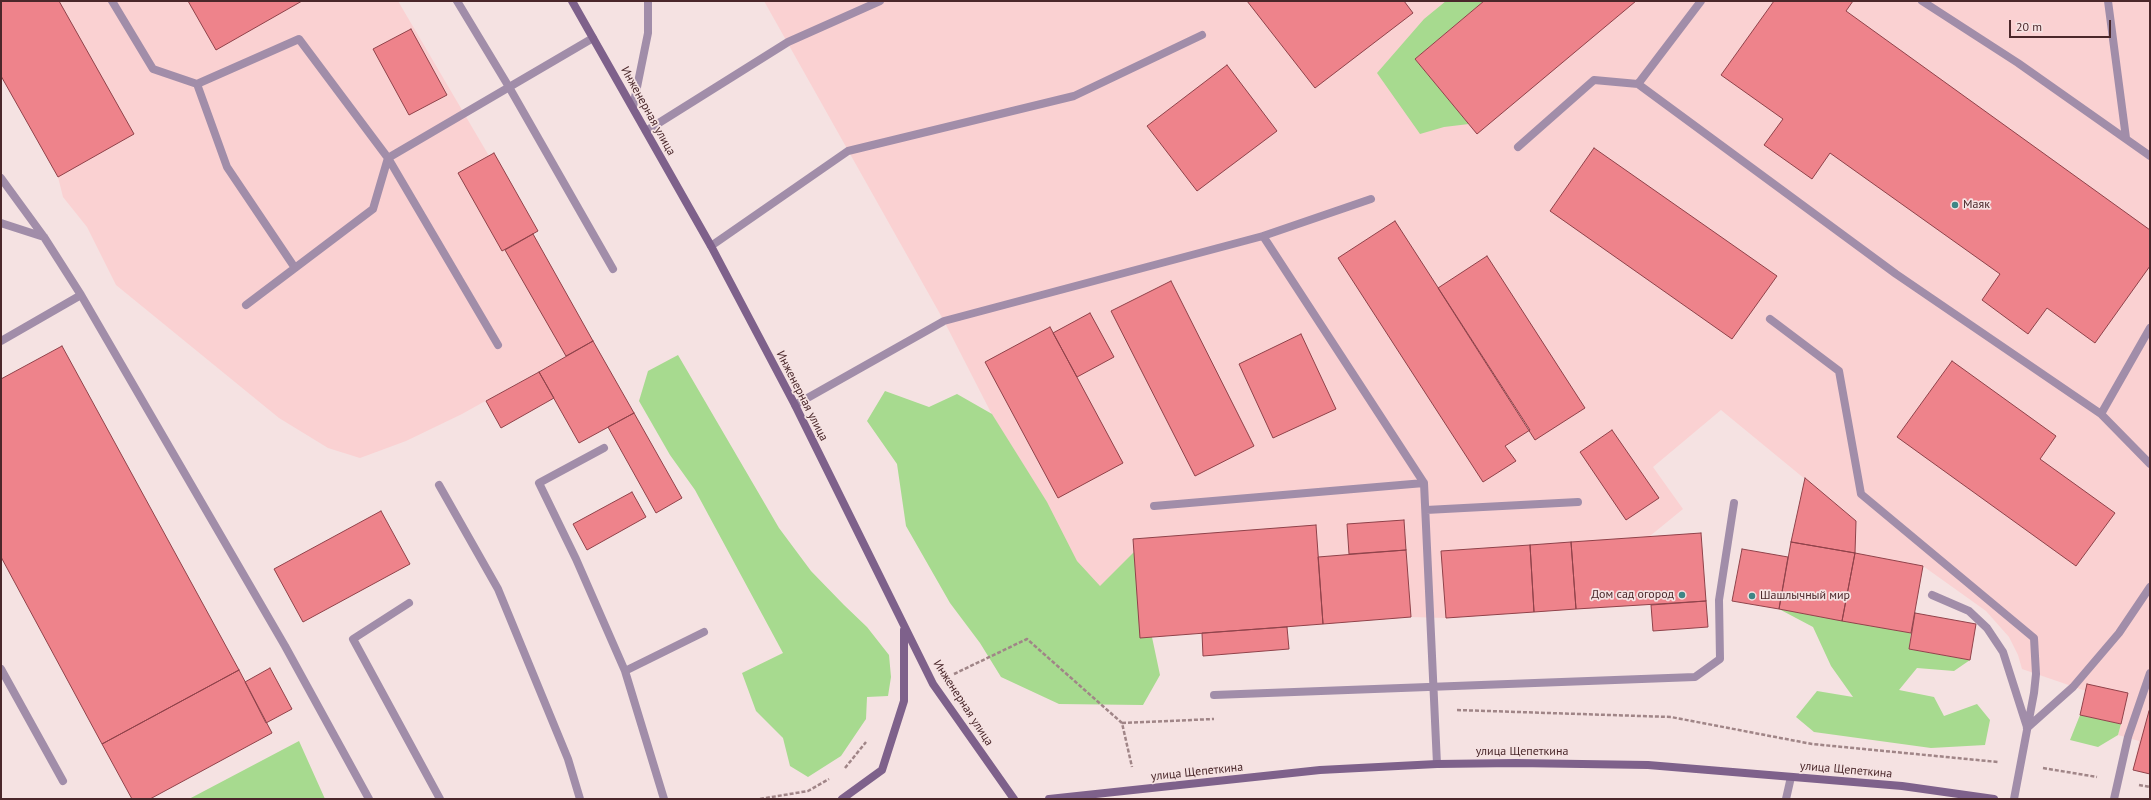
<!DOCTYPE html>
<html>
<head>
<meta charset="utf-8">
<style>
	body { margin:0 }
	#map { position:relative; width:2151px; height:800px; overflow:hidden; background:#f5e2e2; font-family:"PT Sans",sans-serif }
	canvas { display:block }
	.frame { position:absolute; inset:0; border:2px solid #4a272a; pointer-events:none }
	.scale { position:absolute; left:2009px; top:20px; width:102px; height:18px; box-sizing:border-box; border:2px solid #4a272a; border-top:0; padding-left:5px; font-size:12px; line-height:14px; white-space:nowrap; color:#4a272a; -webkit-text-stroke:3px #f5e2e2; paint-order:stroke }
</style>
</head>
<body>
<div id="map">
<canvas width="2151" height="800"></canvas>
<div class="frame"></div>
<div class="scale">20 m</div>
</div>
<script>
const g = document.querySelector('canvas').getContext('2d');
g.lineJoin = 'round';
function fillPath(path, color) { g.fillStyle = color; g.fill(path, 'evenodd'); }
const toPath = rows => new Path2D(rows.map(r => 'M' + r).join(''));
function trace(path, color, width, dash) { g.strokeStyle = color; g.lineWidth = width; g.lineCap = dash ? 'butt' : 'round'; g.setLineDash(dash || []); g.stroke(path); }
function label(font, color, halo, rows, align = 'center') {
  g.font = font + ' "PT Sans",sans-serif'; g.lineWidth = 3.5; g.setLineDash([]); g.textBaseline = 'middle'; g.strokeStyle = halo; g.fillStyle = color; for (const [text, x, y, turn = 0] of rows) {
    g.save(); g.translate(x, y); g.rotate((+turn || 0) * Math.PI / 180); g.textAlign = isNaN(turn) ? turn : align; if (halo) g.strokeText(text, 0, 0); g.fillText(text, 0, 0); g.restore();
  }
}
fillPath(toPath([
	[1,1,398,1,489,156,494,153,538,231,533,234,593,341,462,414,406,441,360,458,328,448,279,418,116,285,87,227,63,197,58,177,1,76],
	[764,1,2150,1,2150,774,2133,770,2139,741,2118,735,2121,724,2080,715,2086,691,2022,669,2018,655,2009,637,1986,611,1923,566,1855,553,1856,521,1721,410,1653,467,1683,509,1650,536,1701,533,1706,601,1446,618,1411,617,1287,627,1105,635,944,321]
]), '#fad1d2');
fillPath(toPath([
	[1446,1,1484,1,1415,59,1469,124,1444,127,1420,134,1377,73,1424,19],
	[678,355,779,528,811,571,844,605,867,627,889,655,891,677,888,696,867,697,866,719,841,756,808,777,790,766,783,738,756,711,742,673,783,653,695,490,670,455,639,401,648,371],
	[885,391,929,407,957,394,992,414,1047,502,1077,561,1100,586,1134,552,1160,675,1143,705,1059,704,1001,677,980,643,950,603,906,526,897,464,867,421],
	[1779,609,1911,633,1909,649,1970,660,1954,671,1917,668,1899,690,1934,697,1944,716,1977,704,1990,720,1985,745,1931,748,1814,732,1796,717,1817,691,1853,697,1831,666,1813,627],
	[2080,715,2121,724,2118,735,2098,747,2070,740],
	[299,741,325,799,189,799]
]), '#a7da8f');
const building = toPath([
	[1,1,59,1,134,134,58,177,1,76,1,1],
	[188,1,302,1,216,50,188,1],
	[1247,1,1404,1,1413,13,1315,88,1247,1],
	[1484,1,1636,1,1477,134,1415,59,1484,1],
	[1774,1,1853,1,1846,11,2150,230,2150,266,2095,343,2047,308,2028,334,1982,300,2000,274,1830,153,1812,179,1764,145,1783,119,1721,75,1774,1],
	[411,29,447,95,409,115,373,49,411,29],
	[1227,65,1277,131,1197,191,1147,126,1227,65],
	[1594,148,1777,276,1732,339,1550,211,1594,148],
	[494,153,538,231,502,251,458,173,494,153],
	[1395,221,1530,430,1505,446,1516,461,1483,482,1338,258,1395,221],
	[533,234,593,341,566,356,505,250,533,234],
	[1487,256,1585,408,1535,440,1438,288,1487,256],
	[1171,281,1254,446,1195,476,1111,311,1171,281],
	[1090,313,1114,357,1077,377,1053,333,1090,313],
	[1050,327,1123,463,1058,498,985,362,1050,327],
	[1301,334,1336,409,1273,438,1239,364,1301,334],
	[593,341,634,413,579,443,539,372,593,341],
	[62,346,239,670,102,744,1,557,1,379,62,346],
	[1952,361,2056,436,2040,459,2115,513,2076,566,1897,437,1952,361],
	[539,372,554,398,501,428,486,401,539,372],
	[634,413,682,498,656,513,608,427,634,413],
	[1612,430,1659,498,1626,520,1580,452,1612,430],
	[1805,478,1856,521,1855,553,1791,542,1805,478],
	[632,492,646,517,587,550,573,524,632,492],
	[381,511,410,564,303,622,274,569,381,511],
	[1404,520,1406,550,1349,554,1347,524,1404,520],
	[1316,525,1323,624,1140,638,1133,539,1316,525],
	[1701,533,1706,601,1576,609,1571,542,1701,533],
	[1571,542,1576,609,1534,612,1530,545,1571,542],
	[1791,542,1855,553,1842,621,1779,609,1791,542],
	[1530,545,1534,612,1446,618,1441,551,1530,545],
	[1742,549,1788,557,1779,609,1732,601,1742,549],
	[1406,550,1411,617,1323,624,1318,557,1406,550],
	[1855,553,1923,566,1911,633,1842,621,1855,553],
	[1706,601,1708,627,1653,631,1651,605,1706,601],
	[1915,613,1976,624,1970,660,1909,649,1915,613],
	[1287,627,1289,649,1203,656,1202,633,1287,627],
	[270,668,292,709,266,723,245,682,270,668],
	[239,670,272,733,150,799,132,799,102,744,239,670],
	[2087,684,2128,693,2121,724,2080,715,2087,684],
	[2149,711,2150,711,2150,774,2133,770,2149,711]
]);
fillPath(building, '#ee838b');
trace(building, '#90424a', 1);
trace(toPath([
	[954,674,1027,639,1122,723,1132,767],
	[1457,710,1671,717,1812,744,1998,762],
	[1122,723,1214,719],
	[845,768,866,742],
	[2043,768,2097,777],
	[2139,785,2150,787],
	[760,799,808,791,829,779]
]), '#a08587', 2.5, [4, 2]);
trace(toPath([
	[112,1,153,69,197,84,299,39,388,158,498,345],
	[457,1,509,87,613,269],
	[1922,1,2018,63,2150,156],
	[2108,1,2126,138],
	[197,84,227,167,295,268],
	[1638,84,1896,274,2101,414,2150,464],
	[633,107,648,33,648,1],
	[646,131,788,42,880,1],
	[1518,147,1594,80,1638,84,1701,1],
	[1,178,44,237,81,295,285,646,369,799],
	[1,223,44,237],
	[1263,236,1371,199],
	[711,246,848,151,1074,96,1202,35],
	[246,305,373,209,388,158,593,38],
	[1770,319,1839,371,1861,494,2034,638,2036,674,2034,693,2014,799],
	[1,341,81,295],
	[795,405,944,321,1263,236,1424,483,1437,764],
	[2101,414,2150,328],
	[604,448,539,483,576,559,625,671,664,799],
	[439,485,498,589,568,759,580,799],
	[1154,506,1424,483],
	[1426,510,1578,502],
	[1932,595,1969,611,1987,628,2003,652,2027,727],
	[409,603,353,639,440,799],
	[1,669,63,781],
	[625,671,704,632],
	[1214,695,1695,677,1720,659,1719,600,1734,503],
	[2027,728,2073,687,2119,633,2150,587],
	[1786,799,1791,777],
	[2114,799,2128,737,2150,673]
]), '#a18da9', 8);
trace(toPath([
	[572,1,711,246,795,405,933,684,1014,799],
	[842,799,882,770,904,701,904,630],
	[1049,799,1320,770,1437,764,1516,763,1648,765,1902,786,1994,799]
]), '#7e618b', 8);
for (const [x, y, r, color] of [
	[1955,205,4,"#3e8686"],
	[1682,595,4,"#3e8686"],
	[1752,596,4,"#3e8686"]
]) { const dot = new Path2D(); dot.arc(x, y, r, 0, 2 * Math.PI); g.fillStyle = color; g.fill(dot); trace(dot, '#f5e2e2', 1.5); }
label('12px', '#4a272a', '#f5e2e2', [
	["Инженерная улица",648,111,61],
	["Инженерная улица",802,396,63],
	["Инженерная улица",963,703,57],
	["улица Щепеткина",1522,752],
	["улица Щепеткина",1846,770,5],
	["улица Щепеткина",1197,772,-6]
]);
label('12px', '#4a272a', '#f5e2e2', [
	["Маяк",1963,205],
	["Дом сад огород",1674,595,"right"],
	["Шашлычный мир",1760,596]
], 'left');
</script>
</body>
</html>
